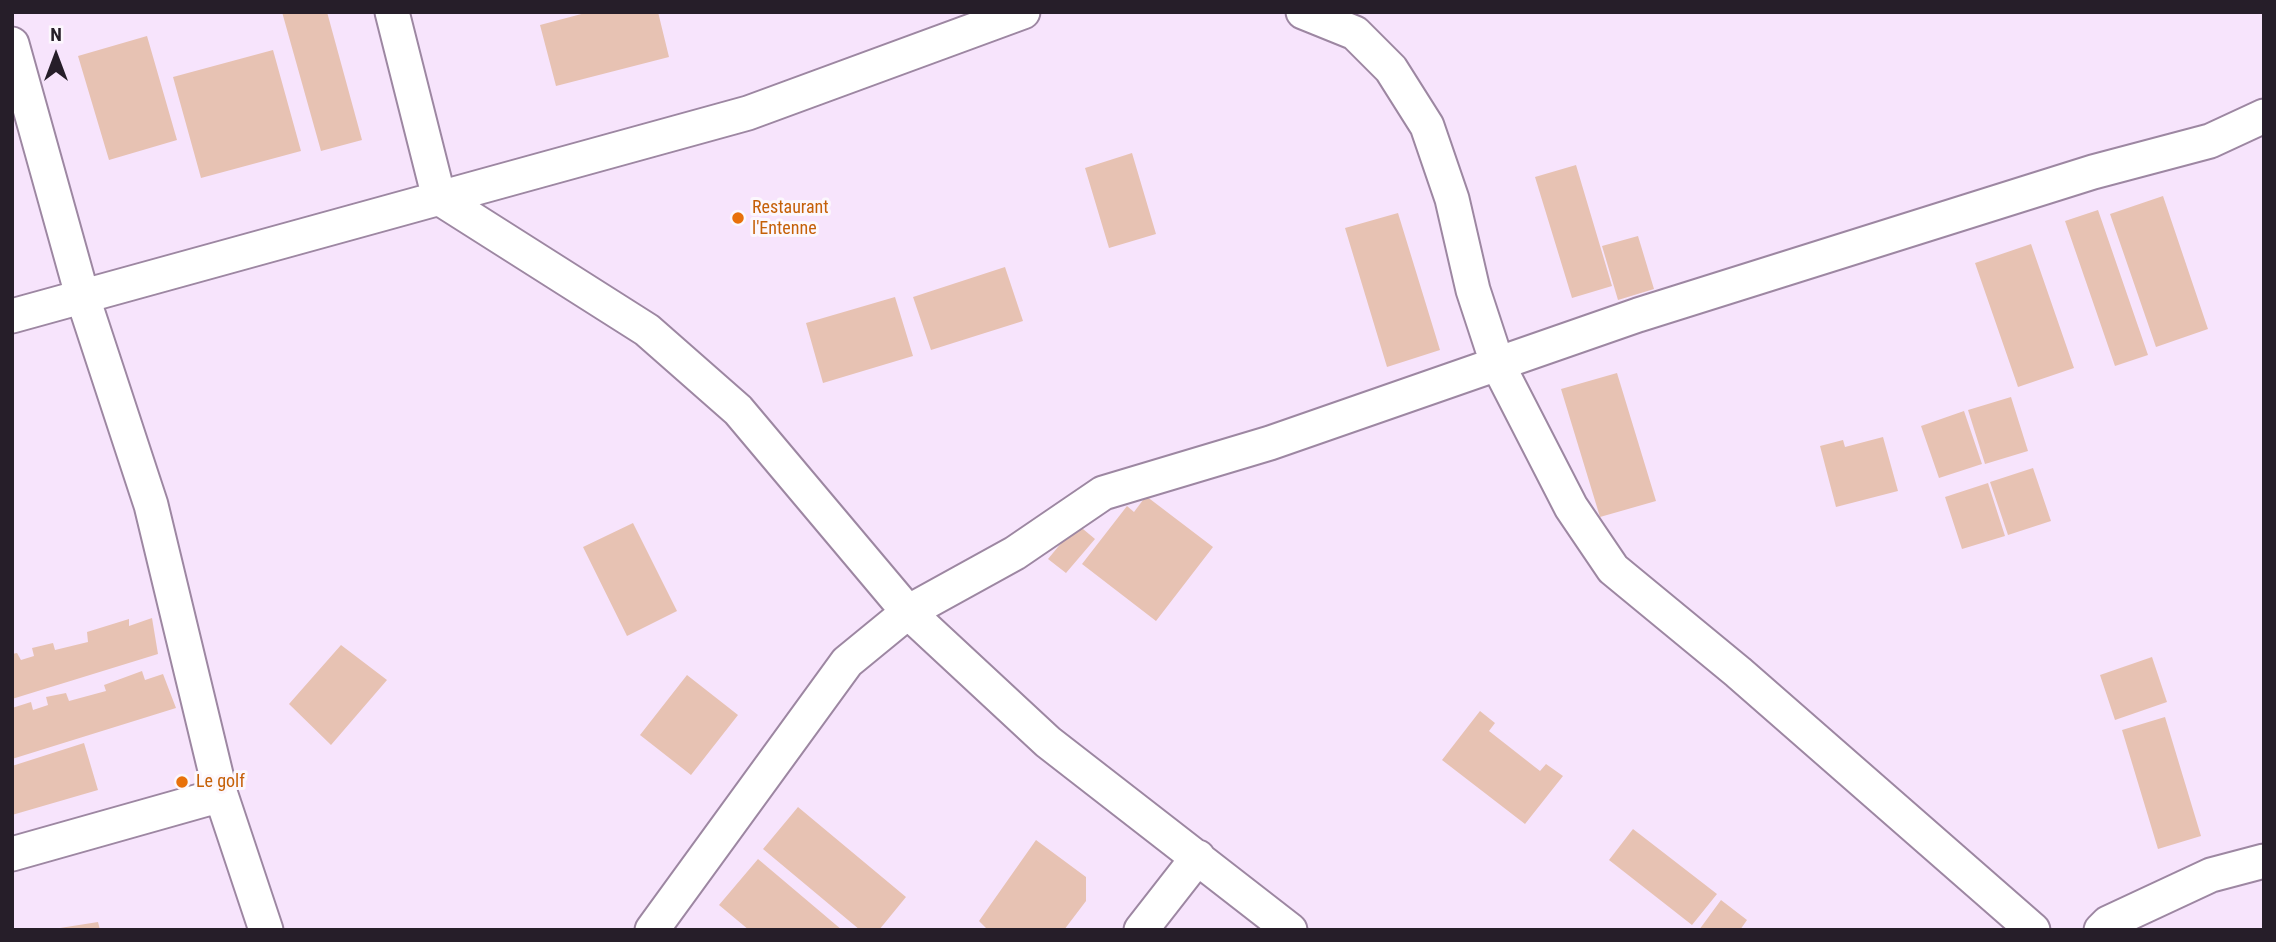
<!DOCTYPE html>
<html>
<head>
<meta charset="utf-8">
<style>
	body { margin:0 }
	#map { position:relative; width:2276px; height:942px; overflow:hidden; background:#f7e4fc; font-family:"Roboto Condensed",sans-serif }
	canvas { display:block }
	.frame { position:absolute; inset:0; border:14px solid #261e29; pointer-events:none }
	.north { position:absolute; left:21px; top:21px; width:70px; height:70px; -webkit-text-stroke:5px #fcf7fd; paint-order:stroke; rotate:0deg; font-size:19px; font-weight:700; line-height:28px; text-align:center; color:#261e29 }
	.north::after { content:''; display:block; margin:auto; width:24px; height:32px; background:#261e29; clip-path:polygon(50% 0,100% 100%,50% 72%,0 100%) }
</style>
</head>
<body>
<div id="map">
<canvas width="2276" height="942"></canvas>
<div class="frame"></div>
<div class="north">N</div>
</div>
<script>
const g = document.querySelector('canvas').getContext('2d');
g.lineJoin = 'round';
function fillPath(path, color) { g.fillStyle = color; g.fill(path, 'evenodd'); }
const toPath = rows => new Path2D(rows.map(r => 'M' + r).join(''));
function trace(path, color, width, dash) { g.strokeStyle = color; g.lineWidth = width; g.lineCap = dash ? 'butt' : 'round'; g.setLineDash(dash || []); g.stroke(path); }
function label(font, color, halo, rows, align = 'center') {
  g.font = font + ' "Roboto Condensed",sans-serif'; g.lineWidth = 6; g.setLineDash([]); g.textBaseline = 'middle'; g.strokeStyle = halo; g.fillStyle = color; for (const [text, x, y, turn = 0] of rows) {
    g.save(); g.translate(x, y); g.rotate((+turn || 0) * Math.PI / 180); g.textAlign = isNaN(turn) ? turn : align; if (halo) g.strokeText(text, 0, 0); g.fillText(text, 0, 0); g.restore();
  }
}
fillPath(toPath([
	[282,12,327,12,362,140,321,151],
	[589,12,658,12,669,57,556,86,540,25],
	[147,36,177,140,109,160,78,56],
	[273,50,301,151,201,178,173,77],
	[1132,153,1156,234,1109,248,1085,168],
	[1576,165,1612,286,1572,298,1535,177],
	[2163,196,2208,329,2156,347,2110,214],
	[2098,210,2148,355,2115,366,2065,221],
	[1398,213,1440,350,1387,367,1345,228],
	[1638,236,1654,289,1618,300,1602,246],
	[2031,244,2074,368,2018,387,1975,263],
	[1005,267,1023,321,931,350,913,297],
	[895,297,913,356,823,383,806,323],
	[1617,373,1656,501,1600,517,1561,389],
	[2011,397,2028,451,1985,464,1968,410],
	[1964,411,1982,464,1939,478,1921,426],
	[1883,437,1898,491,1836,507,1820,446,1843,440,1845,447],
	[2033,468,2051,521,2008,535,1990,482],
	[1988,483,2005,536,1962,549,1945,497],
	[1146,496,1213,547,1156,621,1082,564,1127,506,1134,512],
	[633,523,677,611,627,636,583,547],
	[1077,524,1095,539,1066,573,1048,559],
	[152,618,158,654,12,699,12,654,17,653,21,660,34,656,32,648,53,643,55,650,88,642,87,632,129,619,129,626],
	[341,645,387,680,331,745,289,704],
	[2152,657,2167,702,2115,720,2100,675],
	[142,671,145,680,163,674,176,708,12,759,12,708,31,702,33,710,48,705,46,697,66,693,69,701,106,691,104,685],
	[687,675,738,715,691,775,640,735],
	[1480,711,1495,723,1489,731,1540,771,1546,764,1563,776,1525,824,1442,760],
	[2165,717,2201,836,2158,849,2122,730],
	[84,743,98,790,12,815,12,766],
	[798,807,906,897,879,930,860,930,763,849],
	[1633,829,1717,894,1692,925,1609,860],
	[1036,840,1086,877,1086,901,1064,930,988,930,979,921],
	[758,859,842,930,749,930,719,905],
	[1721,900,1747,920,1740,930,1699,930],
	[98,922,100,930,60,930,60,928]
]), '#e7c2b3');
const street = toPath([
	[392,12,439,198,647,330,738,410,908,612,1048,742,1290,930],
	[1303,12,1355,33,1391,69,1427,126,1452,199,1473,290,1497,363,1571,507,1613,569,1738,672,2033,930],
	[12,44,82,295,151,505,221,795,266,930],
	[12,316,748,113,1023,12],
	[12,854,221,795],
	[652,930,847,662,908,612,1015,553,1103,493,1270,443,1638,315,2093,172,2210,141,2264,116],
	[1141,930,1198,857],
	[2101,930,2108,923,2211,875,2264,861]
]);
trace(street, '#9d87a2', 37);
trace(street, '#fff', 33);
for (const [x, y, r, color] of [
	[738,218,7,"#e8710a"],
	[182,782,7,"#e8710a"]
]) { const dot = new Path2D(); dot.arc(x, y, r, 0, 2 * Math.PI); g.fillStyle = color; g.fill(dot); trace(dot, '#fcf7fd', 2.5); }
label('18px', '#c56008', '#fcf7fd', [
	["Restaurant",752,208],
	["l'Entenne",752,229],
	["Le golf",196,782]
], 'left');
</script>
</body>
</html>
